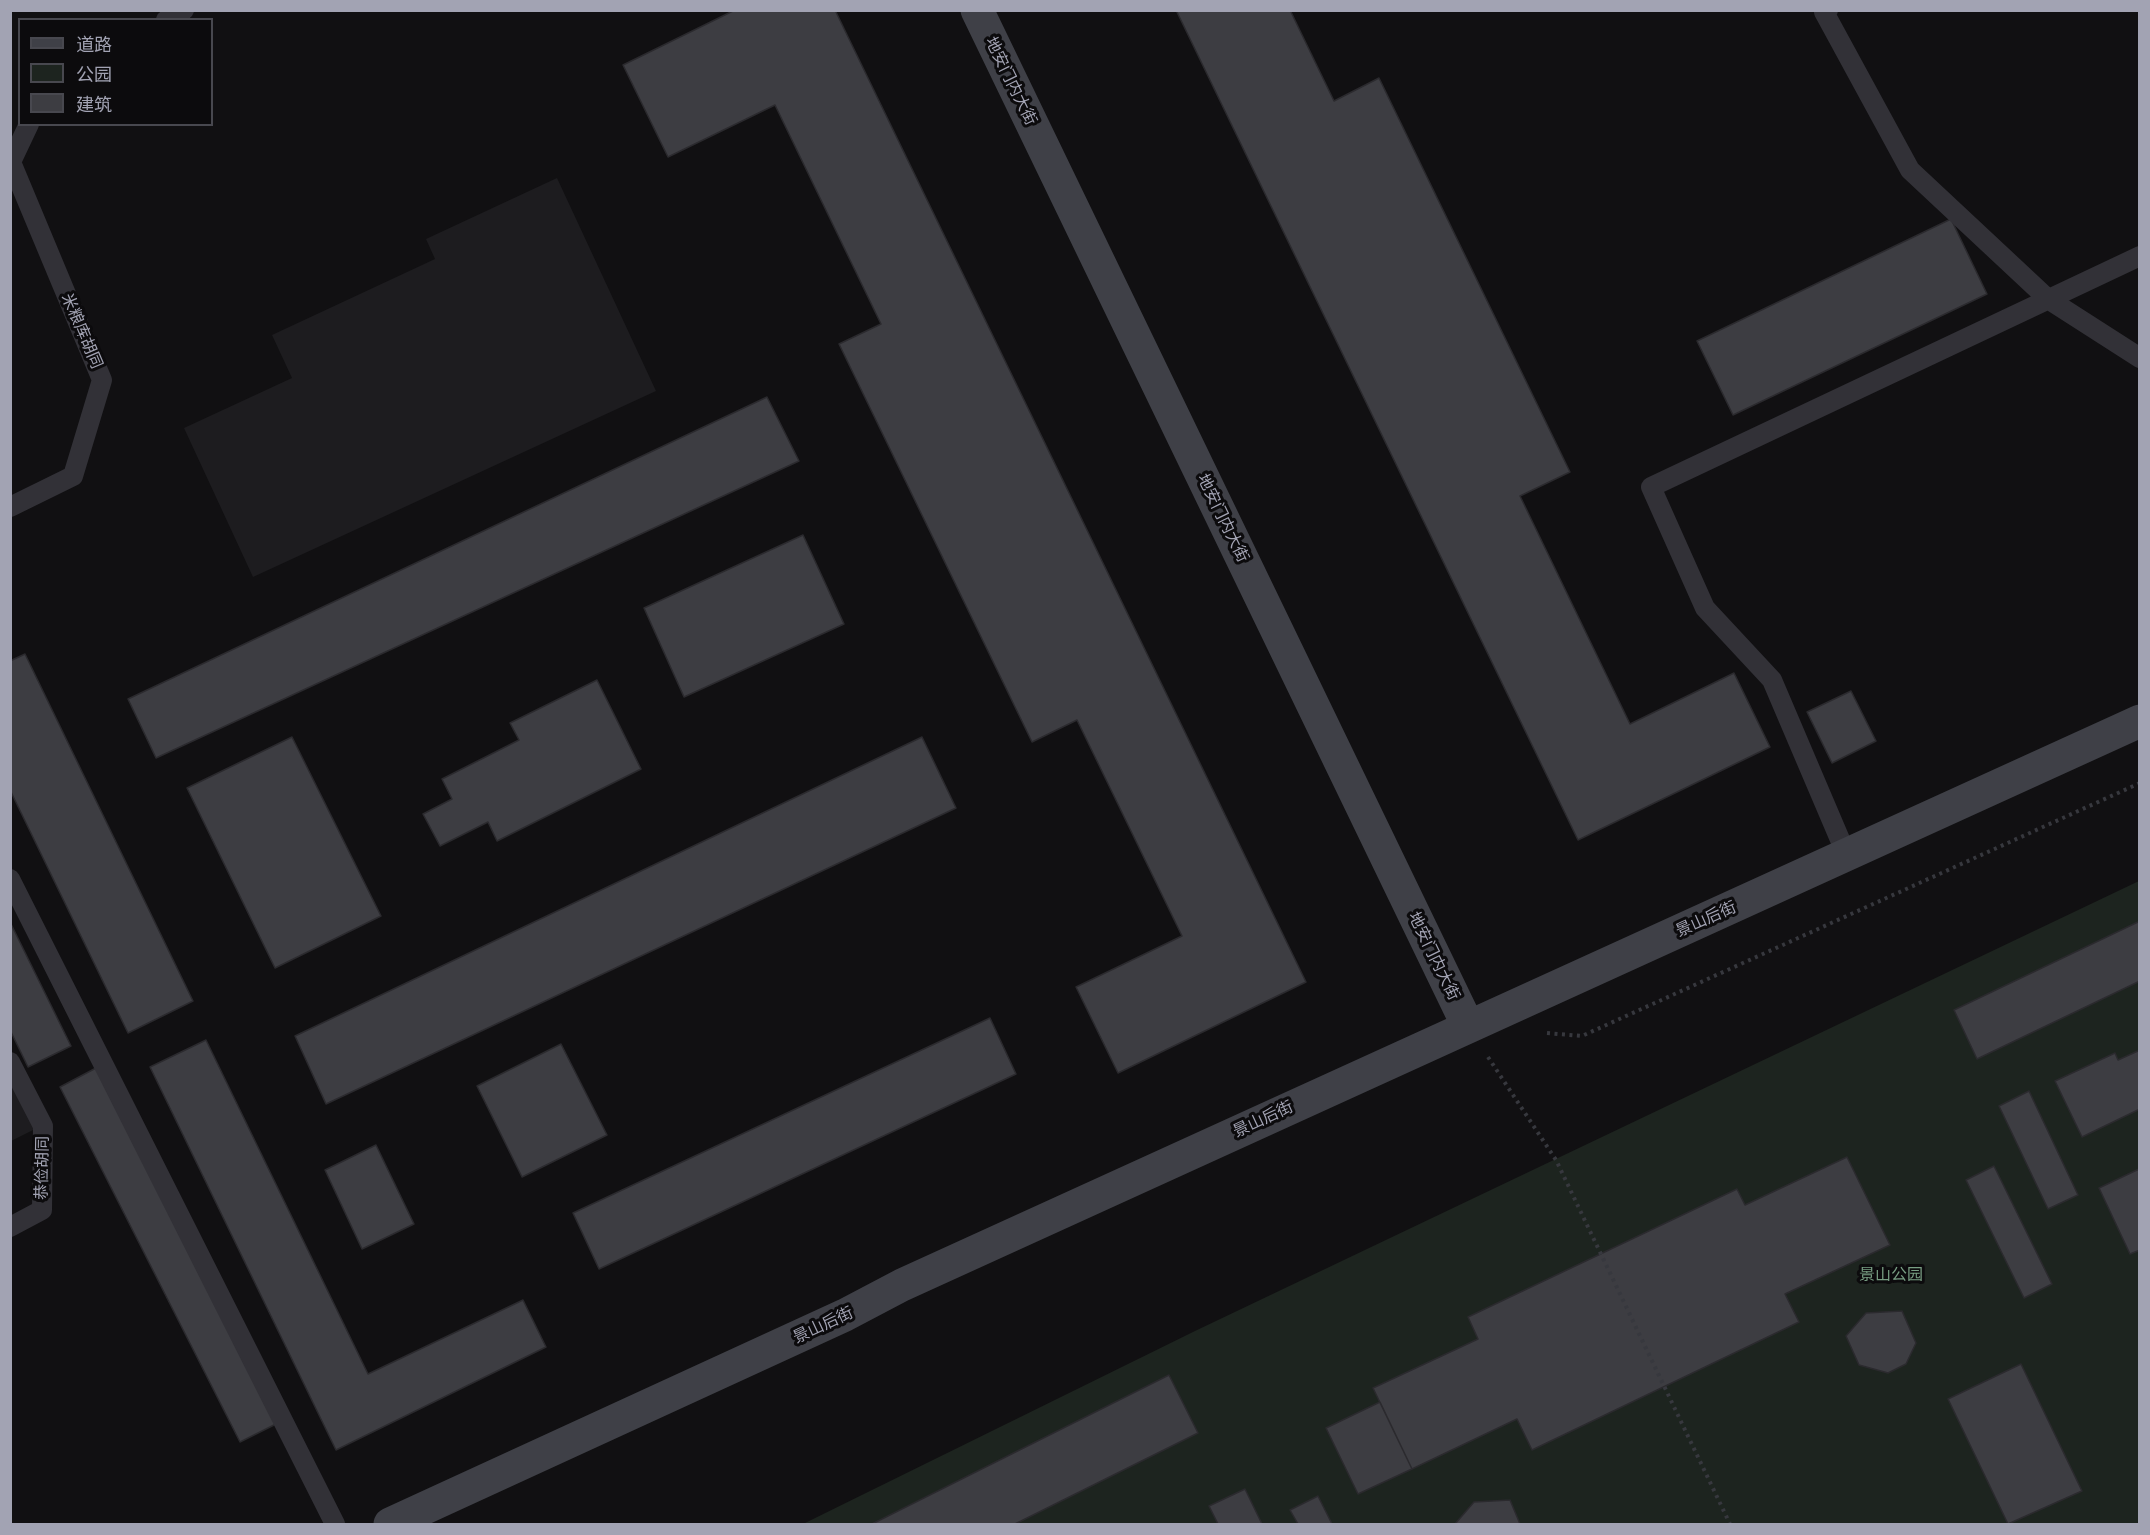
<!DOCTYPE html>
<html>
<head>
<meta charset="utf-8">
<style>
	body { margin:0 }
	#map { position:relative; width:2150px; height:1535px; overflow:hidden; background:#111012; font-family:Lato,"Noto Sans SC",sans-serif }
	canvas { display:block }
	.frame { position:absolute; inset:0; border:12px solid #a2a3b3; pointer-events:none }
	.legend { position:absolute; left:18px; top:18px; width:195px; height:108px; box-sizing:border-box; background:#0c0b0d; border:2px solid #48484f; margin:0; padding:8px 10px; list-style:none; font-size:18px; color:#a2a3b3 }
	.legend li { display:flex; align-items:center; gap:12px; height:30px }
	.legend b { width:30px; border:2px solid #48484f }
</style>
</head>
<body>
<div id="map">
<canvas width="2150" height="1535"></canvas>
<div class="frame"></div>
<ul class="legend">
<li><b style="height:8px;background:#3f4047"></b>道路</li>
<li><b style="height:16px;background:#1d241f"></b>公园</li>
<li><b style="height:16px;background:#3d3d42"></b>建筑</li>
</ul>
</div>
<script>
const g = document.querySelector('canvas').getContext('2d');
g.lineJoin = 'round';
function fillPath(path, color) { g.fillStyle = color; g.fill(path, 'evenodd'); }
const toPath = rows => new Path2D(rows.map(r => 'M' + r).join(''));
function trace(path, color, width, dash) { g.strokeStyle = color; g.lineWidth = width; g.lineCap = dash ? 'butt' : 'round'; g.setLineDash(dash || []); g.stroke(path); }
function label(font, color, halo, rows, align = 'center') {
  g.font = font + ' Lato,"Noto Sans SC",sans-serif'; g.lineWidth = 6; g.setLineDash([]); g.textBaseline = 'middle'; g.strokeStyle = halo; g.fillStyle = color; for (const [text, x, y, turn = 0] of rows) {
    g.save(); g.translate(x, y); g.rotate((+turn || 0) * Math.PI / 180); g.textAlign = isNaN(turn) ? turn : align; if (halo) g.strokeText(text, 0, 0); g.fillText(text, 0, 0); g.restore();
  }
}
fillPath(toPath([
	[557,178,656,391,253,577,184,428,292,378,272,335,435,259,426,239],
	[10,1081,35,1129,11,1141,10,1141]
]), '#1d1c1f');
fillPath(toPath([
	[2139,881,2139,1524,803,1524,1195,1331]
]), '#1d241f');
const building = toPath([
	[735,10,835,10,1306,982,1118,1073,1076,987,1182,936,1077,720,1032,742,839,344,881,324,775,105,668,157,623,65,735,10],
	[1176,10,1290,10,1334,101,1379,78,1570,472,1520,496,1630,724,1734,673,1770,747,1578,840,1176,10],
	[1951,219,1987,294,1733,415,1697,341,1951,219],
	[767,397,799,461,156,758,128,699,767,397],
	[803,535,844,624,684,697,644,608,803,535],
	[25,654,193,1001,128,1033,10,790,10,661,25,654],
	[597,680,641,769,497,841,488,822,440,846,423,814,452,799,442,779,519,740,510,723,597,680],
	[1851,691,1876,741,1832,763,1807,712,1851,691],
	[292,737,381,916,275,968,187,788,292,737],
	[922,737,956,808,326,1104,295,1036,922,737],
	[2140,921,2140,981,1977,1059,1954,1010,2140,921],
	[10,922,71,1046,28,1067,10,1030,10,922],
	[990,1018,1016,1074,599,1269,573,1213,990,1018],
	[206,1040,368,1374,523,1300,546,1347,336,1450,150,1067,206,1040],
	[561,1044,607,1135,522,1177,477,1086,561,1044],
	[2140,1050,2140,1109,2082,1137,2055,1081,2115,1053,2118,1060,2140,1050],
	[96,1068,276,1424,240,1442,60,1087,96,1068],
	[2029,1091,2078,1195,2048,1209,1999,1106,2029,1091],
	[376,1145,414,1224,362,1249,325,1170,376,1145],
	[1847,1157,1890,1245,1785,1294,1799,1322,1532,1450,1517,1419,1412,1469,1373,1388,1478,1339,1468,1317,1737,1189,1745,1205,1847,1157],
	[1994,1166,2052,1284,2024,1298,1966,1180,1994,1166],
	[2139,1169,2140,1250,2130,1254,2099,1188,2139,1169],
	[1902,1311,1916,1343,1906,1364,1888,1373,1859,1365,1846,1336,1866,1313,1902,1311],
	[2021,1364,2082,1491,2008,1524,1948,1399,2021,1364],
	[1169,1375,1198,1433,1015,1524,872,1524,1169,1375],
	[1380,1402,1412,1469,1358,1494,1326,1428,1380,1402],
	[1245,1489,1262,1524,1218,1524,1209,1506,1245,1489],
	[1318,1496,1332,1524,1298,1524,1290,1510,1318,1496],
	[1510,1500,1520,1524,1455,1524,1474,1502,1510,1500]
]);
fillPath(building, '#3d3d42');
trace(building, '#2b2a2e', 1.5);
trace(toPath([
	[1547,1033,1582,1036,2140,783],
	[1488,1057,1556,1160,1730,1524]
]), '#37383e', 4, [3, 4.5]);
trace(toPath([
	[1828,10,1824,12,1910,170,2048,299,2140,358],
	[166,20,184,10],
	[10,507,73,476,102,380,11,162,29,124],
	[1847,856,1772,680,1705,608,1651,487,2140,256],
	[10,879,335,1524],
	[10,1062,43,1126,42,1210,10,1227]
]), '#323137', 20);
trace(toPath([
	[977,10,1468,1026],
	[390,1524,845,1315,902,1285,2140,721]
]), '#3f4047', 33);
label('16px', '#a2a3b3', '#0c0b0d', [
	["地安门内大街",1011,81,64],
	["米粮库胡同",82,331,67],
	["地安门内大街",1223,518,64],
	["景山后街",1706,919,-24],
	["地安门内大街",1434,956,64],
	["景山后街",1263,1119,-25],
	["恭俭胡同",42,1168,-89],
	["景山后街",823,1325,-25]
]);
label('16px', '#789e83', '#0c0b0d', [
	["景山公园",1891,1275]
]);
</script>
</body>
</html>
